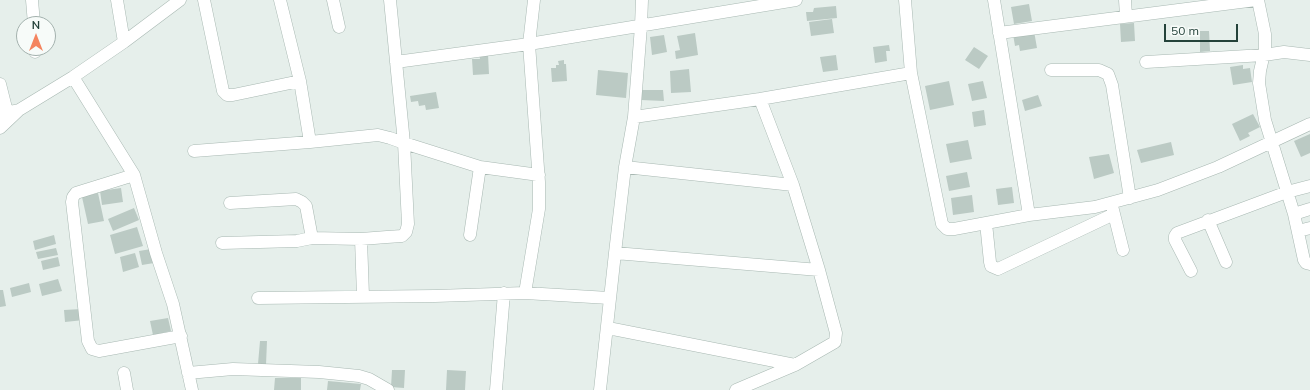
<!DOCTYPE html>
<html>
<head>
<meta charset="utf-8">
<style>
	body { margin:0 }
	#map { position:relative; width:1310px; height:390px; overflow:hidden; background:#e6efeb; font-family:Mulish,sans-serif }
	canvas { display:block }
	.north { position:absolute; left:16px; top:16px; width:40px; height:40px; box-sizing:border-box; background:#f7fbf9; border:1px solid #a3b1ad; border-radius:50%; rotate:0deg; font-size:11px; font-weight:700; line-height:16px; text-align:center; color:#24423a }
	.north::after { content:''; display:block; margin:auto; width:14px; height:18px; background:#f4845f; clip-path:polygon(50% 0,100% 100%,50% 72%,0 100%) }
	.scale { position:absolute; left:1164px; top:24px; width:74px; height:18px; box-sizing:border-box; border:2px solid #24423a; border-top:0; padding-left:5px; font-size:12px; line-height:14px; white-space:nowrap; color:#24423a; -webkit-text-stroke:3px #f7fbf9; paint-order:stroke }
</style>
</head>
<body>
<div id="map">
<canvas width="1310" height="390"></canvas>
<div class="north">N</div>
<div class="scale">50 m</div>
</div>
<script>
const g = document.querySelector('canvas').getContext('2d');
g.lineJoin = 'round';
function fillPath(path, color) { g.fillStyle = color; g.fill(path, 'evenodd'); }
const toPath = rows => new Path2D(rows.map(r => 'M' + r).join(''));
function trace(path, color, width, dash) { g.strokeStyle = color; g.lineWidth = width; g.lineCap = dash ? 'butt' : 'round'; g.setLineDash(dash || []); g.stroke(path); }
fillPath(toPath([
	[1029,4,1032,21,1014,24,1011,7],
	[836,6,837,18,807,21,806,12,813,12,814,8],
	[832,19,834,33,811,36,809,22],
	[1134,23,1135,41,1121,42,1120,24],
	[1034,31,1037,48,1020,51,1019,45,1015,46,1013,34],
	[1200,31,1209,31,1210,51,1200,52],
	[695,33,698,55,676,59,675,51,680,50,677,36],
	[664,35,667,52,652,55,650,37],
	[889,45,890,51,886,51,887,61,875,63,873,47],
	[974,47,988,56,979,69,965,60],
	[479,54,488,54,489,74,473,75,472,59,480,59],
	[836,55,838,70,823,72,820,57],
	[564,60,564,64,566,64,567,81,552,82,551,68,556,68,556,65,559,65,558,61],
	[1243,65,1243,69,1250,68,1252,82,1233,85,1230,67],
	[689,69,691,92,671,93,670,71],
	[598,70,628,73,626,98,596,95],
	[949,81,954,105,930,110,925,86],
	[983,81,987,98,972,101,968,84],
	[641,90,663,90,664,101,641,100],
	[436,92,439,108,426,110,425,105,419,106,418,101,411,102,410,96],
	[1038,95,1042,106,1025,111,1022,100],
	[984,110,986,125,974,127,972,112],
	[1253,114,1260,127,1248,133,1250,136,1240,141,1232,124],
	[1310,134,1310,153,1301,157,1294,141],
	[968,140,972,159,950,163,946,144],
	[1171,142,1174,155,1141,163,1137,150],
	[1109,154,1114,173,1094,179,1089,157],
	[967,172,970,187,949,191,946,176],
	[1012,187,1014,203,998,205,996,189],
	[121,188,123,202,102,205,100,191],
	[98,193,104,221,88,224,82,197],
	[972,195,974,212,953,215,951,198],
	[134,208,139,220,113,231,108,219],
	[137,227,143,246,115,254,110,235],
	[54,235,56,244,35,250,33,241],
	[56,248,58,255,38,259,36,252],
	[151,249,154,263,142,265,139,251],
	[135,253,139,267,123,272,120,257],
	[58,257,60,266,43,270,41,261],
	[58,279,62,291,42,296,39,284],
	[29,283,31,292,12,297,10,288],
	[0,290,3,290,6,306,0,307],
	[82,309,84,320,65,322,64,310],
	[168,318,171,331,153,335,150,321],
	[260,341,267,341,266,365,258,364],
	[392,370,405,370,404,388,391,387],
	[447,370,466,371,465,390,446,390],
	[275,378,301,378,301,390,274,390],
	[328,381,361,384,360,390,327,390]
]), '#bbcac4');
const minor = toPath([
	[32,0,34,24],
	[204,0,223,91,227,95,233,95,300,81,280,0],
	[333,0,339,27],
	[534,0,529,44,796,0],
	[905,0,911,73,942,224,947,229,954,229,1029,215,1095,207,1158,190,1218,167,1310,124],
	[994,0,1029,215],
	[1125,0,1126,16],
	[1258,0,1265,34,1265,49,1260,71,1259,83,1265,120,1294,214,1304,260,1306,263,1310,264],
	[999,33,1256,0],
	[124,42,180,0],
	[35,48,35,52],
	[396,62,529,44,539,182,539,209,525,293],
	[1146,62,1264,55,1284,52,1310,55],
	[1051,70,1099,70,1108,74,1112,85,1130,198],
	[73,77,134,175,156,253,173,304,192,390],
	[300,81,310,142],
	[0,84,7,112],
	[0,114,19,110,73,77,124,42,117,0],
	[634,117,760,99],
	[0,128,19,110],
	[194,151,310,142,378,135,390,138,404,143,480,167],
	[625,167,793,185],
	[134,175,76,193,73,197,72,202,88,341,92,349,99,351,181,336],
	[230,203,296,199,302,202,306,206,312,238,361,239,387,237,402,236,406,232,408,224,404,143,390,0],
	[1112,206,1123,250],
	[1294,214,1310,209],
	[1208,220,1226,262],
	[986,223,990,262,991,266,998,269,1114,214],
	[1298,231,1310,228],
	[470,235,480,167,539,175],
	[361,239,363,296],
	[222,243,297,241,312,238],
	[615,253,819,270,793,185,760,99,911,73],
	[1191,271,1175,240,1175,236,1177,233,1287,192,1310,186],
	[258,298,435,296,525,293,609,298],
	[608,328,795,365],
	[124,373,127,390],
	[188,373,233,369,319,372,359,376,369,379,388,390],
	[496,390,504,293],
	[600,390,615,253,625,167,634,117,641,26,642,0],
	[736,390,795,365,835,342,836,333,819,270]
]);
trace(minor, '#a8b8b2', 13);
trace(minor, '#fff', 12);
</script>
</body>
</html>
